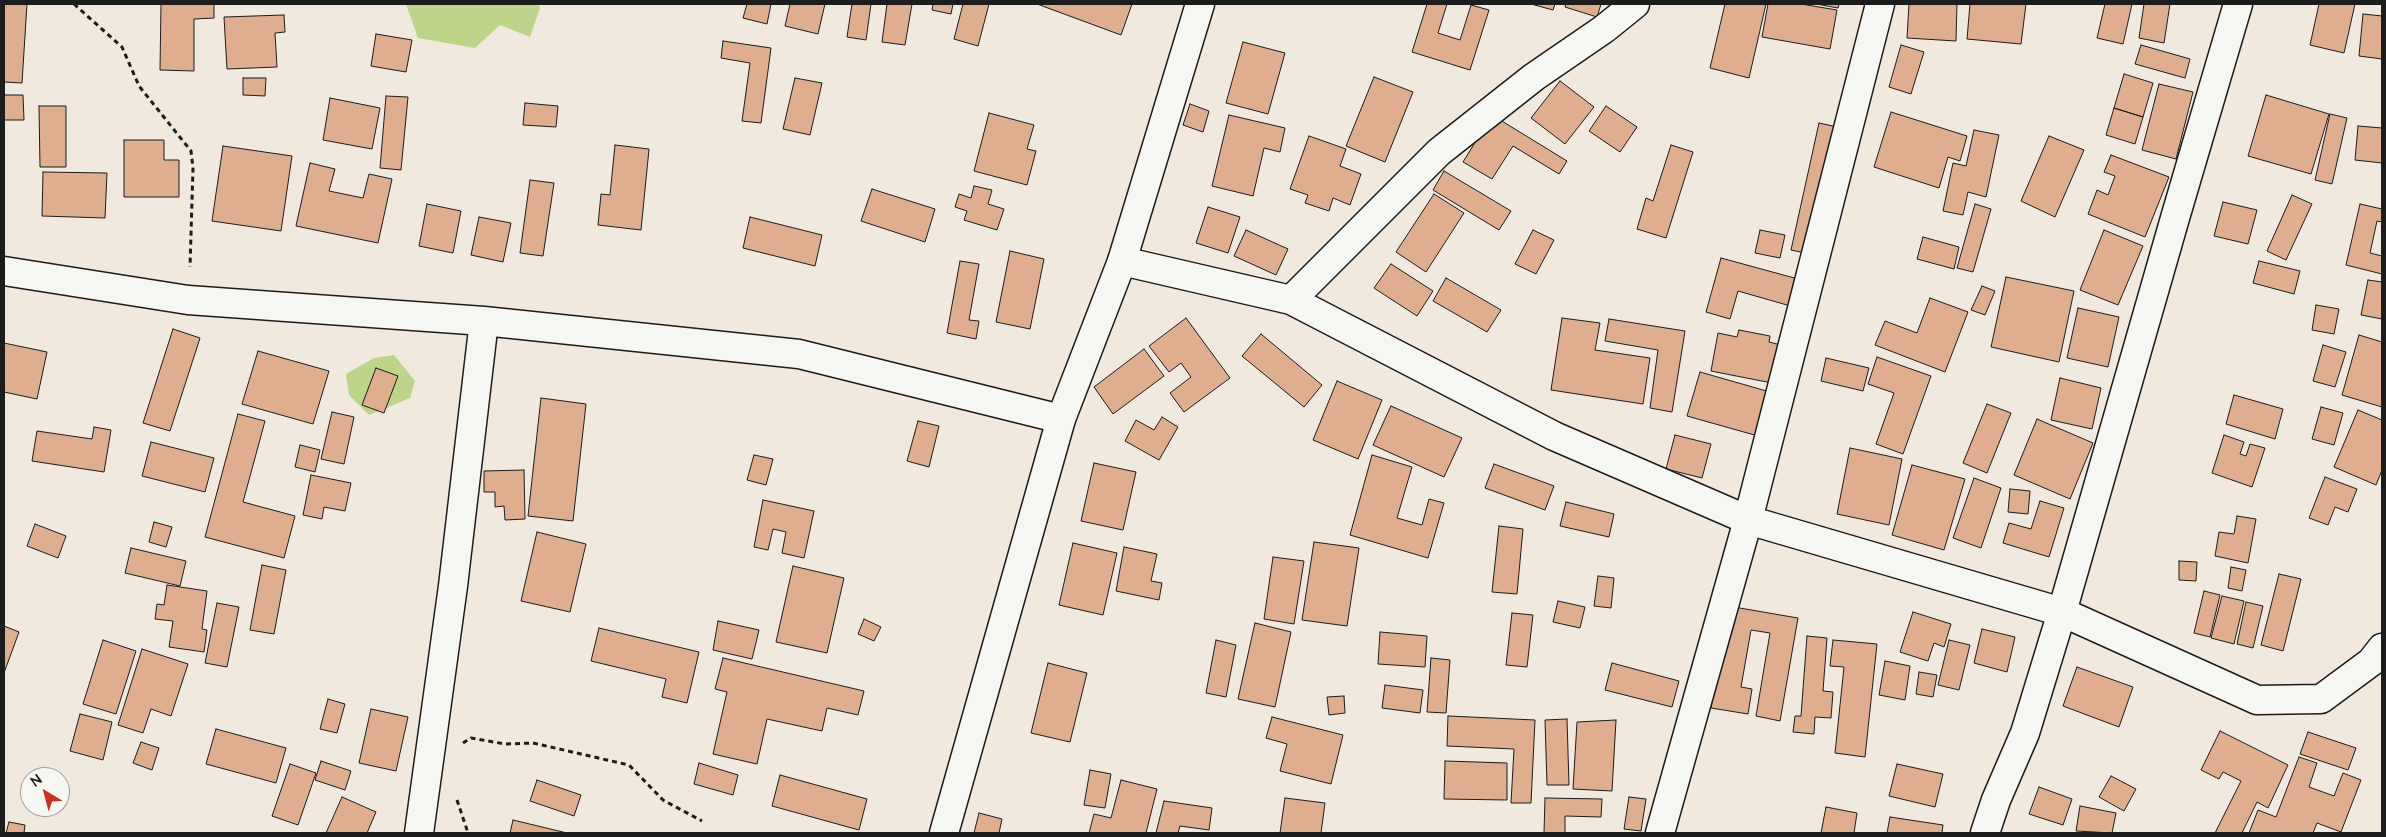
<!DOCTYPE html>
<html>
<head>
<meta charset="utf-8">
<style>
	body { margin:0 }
	#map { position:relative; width:2386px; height:837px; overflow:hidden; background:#f1e8de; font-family:"Architects Daughter",sans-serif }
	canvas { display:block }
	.frame { position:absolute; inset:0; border:5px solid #1c1c1c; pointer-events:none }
	.north { position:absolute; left:20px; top:767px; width:50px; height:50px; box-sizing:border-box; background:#f6f6f2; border:1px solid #9f9f9c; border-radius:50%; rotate:323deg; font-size:14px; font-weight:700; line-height:20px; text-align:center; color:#1c1c1c }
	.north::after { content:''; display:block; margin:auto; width:18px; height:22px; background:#c8321e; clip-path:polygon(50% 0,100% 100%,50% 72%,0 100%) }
</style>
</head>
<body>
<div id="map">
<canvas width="2386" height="837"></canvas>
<div class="frame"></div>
<div class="north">N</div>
</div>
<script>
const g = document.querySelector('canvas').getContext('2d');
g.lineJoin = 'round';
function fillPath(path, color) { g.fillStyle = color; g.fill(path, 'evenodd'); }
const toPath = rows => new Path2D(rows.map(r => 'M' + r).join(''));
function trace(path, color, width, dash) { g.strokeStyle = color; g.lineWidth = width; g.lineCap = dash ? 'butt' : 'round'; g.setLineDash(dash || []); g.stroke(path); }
fillPath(toPath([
	[406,4,538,4,540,8,530,37,500,25,475,48,418,38],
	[394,355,415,381,410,398,369,415,349,395,346,374,374,358]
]), '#bdd48a');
const building = toPath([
	[4,4,27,4,22,83,4,82,4,4],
	[161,4,214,4,214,18,194,19,194,71,160,70,161,4],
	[747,4,771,4,767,24,743,18,747,4],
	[790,4,825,4,818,34,785,26,790,4],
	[852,4,871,4,866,40,847,37,852,4],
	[887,4,912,4,905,45,882,42,887,4],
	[933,4,953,4,951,14,932,10,933,4],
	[963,4,989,4,978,46,954,39,963,4],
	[1037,4,1132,4,1121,35,1037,4],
	[1427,4,1447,4,1438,33,1460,40,1471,5,1489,10,1470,70,1412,52,1427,4],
	[1531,4,1555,4,1553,10,1531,4],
	[1566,4,1601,4,1597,17,1565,7,1566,4],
	[1725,4,1766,4,1749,78,1710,68,1725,4],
	[1768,4,1801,4,1837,10,1830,49,1762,37,1768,4],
	[1816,4,1839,4,1838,8,1816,4],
	[1909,4,1957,4,1956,41,1907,38,1909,4],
	[1970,4,2026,4,2021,44,1967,39,1970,4],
	[2105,4,2132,4,2123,44,2097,38,2105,4],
	[2144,4,2170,4,2164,43,2139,38,2144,4],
	[2319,4,2355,4,2344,53,2310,45,2319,4],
	[2363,14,2382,16,2382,59,2359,56,2363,14],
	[284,15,285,32,275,33,277,67,227,69,224,17,284,15],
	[376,34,412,40,406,72,371,66,376,34],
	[723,41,771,48,761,123,742,121,750,63,721,58,723,41],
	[1243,42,1285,53,1268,114,1226,103,1243,42],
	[1901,45,1924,52,1911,94,1889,87,1901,45],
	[2141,45,2190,59,2185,78,2135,64,2141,45],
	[2124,74,2153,83,2143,117,2114,108,2124,74],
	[1374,77,1413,92,1385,162,1346,146,1374,77],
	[243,78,266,78,265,96,243,95,243,78],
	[795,78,822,83,810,135,783,129,795,78],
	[1560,81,1594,107,1565,144,1531,118,1560,81],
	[2159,84,2193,92,2176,159,2142,150,2159,84],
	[4,95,23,95,24,120,4,120,4,95],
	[2266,95,2329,114,2311,174,2248,156,2266,95],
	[386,96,408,97,401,170,380,168,386,96],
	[330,98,380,108,372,149,323,140,330,98],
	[525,103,558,106,556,127,523,125,525,103],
	[1190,104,1209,111,1203,132,1183,125,1190,104],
	[39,106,66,106,66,167,40,167,39,106],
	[1606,106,1637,127,1620,152,1589,131,1606,106],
	[2114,108,2143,117,2135,144,2106,135,2114,108],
	[1891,112,1967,136,1960,161,1948,157,1939,188,1874,167,1891,112],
	[989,113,1034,125,1027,149,1036,151,1027,185,974,171,989,113],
	[2330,114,2347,118,2332,184,2315,180,2330,114],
	[1229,115,1285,128,1280,152,1264,148,1253,196,1212,186,1229,115],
	[1492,115,1567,161,1559,174,1513,146,1492,179,1463,162,1492,115],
	[1819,123,1842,128,1815,255,1791,250,1819,123],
	[2358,126,2382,128,2382,163,2355,160,2358,126],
	[1974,130,1999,135,1986,197,1968,192,1963,215,1943,211,1953,163,1966,166,1974,130],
	[1309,136,1346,149,1340,166,1361,174,1350,205,1333,198,1329,211,1305,203,1308,195,1290,189,1309,136],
	[2049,136,2084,150,2055,217,2021,201,2049,136],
	[124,140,164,140,164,160,179,160,179,197,124,197,124,140],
	[615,145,649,149,641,230,598,225,601,194,610,195,615,145],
	[1671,145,1693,152,1666,238,1637,229,1646,198,1653,201,1671,145],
	[223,146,292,156,281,231,212,221,223,146],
	[2111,155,2169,177,2145,237,2088,214,2097,190,2108,195,2115,176,2104,172,2111,155],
	[310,163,335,169,329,191,363,198,369,174,392,179,378,243,296,226,310,163],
	[1444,171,1511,211,1499,230,1433,190,1444,171],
	[43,172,107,173,105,218,42,216,43,172],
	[530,180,554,183,543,256,520,253,530,180],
	[974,186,992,190,988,204,1004,209,997,230,964,220,967,211,955,207,959,194,971,198,974,186],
	[872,189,935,209,925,242,861,221,872,189],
	[1434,194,1464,213,1426,272,1396,252,1434,194],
	[2292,195,2312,204,2286,260,2267,251,2292,195],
	[2223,202,2257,210,2248,244,2214,236,2223,202],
	[427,204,461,211,453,253,419,246,427,204],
	[1975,204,1991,209,1973,272,1957,268,1975,204],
	[2360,204,2382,209,2382,222,2377,221,2370,253,2382,256,2382,274,2346,265,2360,204],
	[1208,207,1240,217,1228,253,1196,243,1208,207],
	[479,217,511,223,503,262,471,255,479,217],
	[750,217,822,235,815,266,743,248,750,217],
	[1246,230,1288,249,1276,275,1234,256,1246,230],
	[1533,230,1554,240,1536,274,1515,264,1533,230],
	[1760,230,1785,235,1780,258,1755,253,1760,230],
	[2104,230,2143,246,2118,305,2080,290,2104,230],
	[1923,237,1959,247,1954,269,1917,259,1923,237],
	[1010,251,1044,259,1030,329,996,322,1010,251],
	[1721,258,1809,282,1801,309,1738,291,1730,319,1706,312,1721,258],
	[960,261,979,264,969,320,979,321,976,339,947,333,960,261],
	[2259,261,2300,271,2294,294,2253,283,2259,261],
	[1391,264,1433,291,1417,316,1374,288,1391,264],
	[2006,277,2074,291,2059,362,1991,347,2006,277],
	[1446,278,1501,310,1487,332,1433,301,1446,278],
	[2368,280,2382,282,2382,319,2361,315,2368,280],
	[1982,286,1995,291,1985,315,1971,310,1982,286],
	[1930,298,1968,312,1945,372,1875,345,1885,321,1917,333,1930,298],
	[2316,305,2339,309,2334,334,2312,330,2316,305],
	[2078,308,2119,317,2108,367,2067,358,2078,308],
	[1186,318,1230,378,1184,412,1170,393,1191,377,1181,363,1169,372,1149,346,1186,318],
	[1562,318,1600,323,1595,350,1650,358,1643,404,1551,390,1562,318],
	[1609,319,1685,331,1672,412,1650,408,1658,350,1605,341,1609,319],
	[173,329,200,338,170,431,143,423,173,329],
	[1739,330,1770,336,1769,342,1785,346,1777,384,1711,371,1718,333,1737,337,1739,330],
	[1261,334,1322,385,1304,407,1242,356,1261,334],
	[2359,335,2382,342,2382,407,2342,395,2359,335],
	[4,343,47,352,37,399,4,392,4,343],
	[2323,345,2346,352,2335,387,2313,381,2323,345],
	[1144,349,1164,376,1113,414,1094,387,1144,349],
	[258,351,329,371,313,424,242,404,258,351],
	[1877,357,1931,376,1903,454,1876,444,1894,393,1868,384,1877,357],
	[1826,358,1869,368,1863,391,1821,381,1826,358],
	[376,368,398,376,384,413,362,405,376,368],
	[1700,372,1770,392,1758,436,1687,416,1700,372],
	[2060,378,2101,388,2092,429,2051,420,2060,378],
	[1337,381,1382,400,1358,459,1313,440,1337,381],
	[2234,395,2283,409,2275,439,2226,424,2234,395],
	[541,398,586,404,573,521,528,516,541,398],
	[1987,404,2011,413,1987,473,1963,463,1987,404],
	[1391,406,1462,438,1444,477,1373,445,1391,406],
	[2321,407,2343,413,2334,445,2312,439,2321,407],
	[2358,410,2382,420,2382,470,2376,485,2334,467,2358,410],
	[332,412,354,417,344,464,321,459,332,412],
	[238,414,265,421,243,502,295,516,284,558,205,537,238,414],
	[1162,417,1178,427,1159,460,1125,441,1136,420,1154,430,1162,417],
	[2037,419,2093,443,2070,499,2014,475,2037,419],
	[918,421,939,426,929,467,907,461,918,421],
	[94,427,111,430,104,472,32,461,37,431,92,439,94,427],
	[1675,435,1711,444,1702,478,1666,469,1675,435],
	[2224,435,2244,442,2240,454,2246,456,2250,444,2265,448,2252,487,2212,473,2224,435],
	[151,442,214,458,205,492,142,476,151,442],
	[300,445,320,450,315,472,295,467,300,445],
	[1850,448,1902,459,1889,525,1837,514,1850,448],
	[754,455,773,459,766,485,747,480,754,455],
	[1372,455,1412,467,1397,518,1422,525,1429,499,1444,503,1428,558,1350,535,1372,455],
	[1094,463,1136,472,1123,530,1081,521,1094,463],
	[1494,464,1554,486,1545,510,1485,488,1494,464],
	[1912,465,1965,479,1944,550,1892,535,1912,465],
	[524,470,525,519,505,520,504,506,495,507,495,492,484,492,484,471,524,470],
	[311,475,351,483,345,511,324,507,322,519,303,515,311,475],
	[2325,477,2357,489,2348,512,2335,507,2328,525,2309,518,2325,477],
	[1974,478,2001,488,1981,548,1953,538,1974,478],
	[2010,489,2030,491,2028,514,2008,512,2010,489],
	[763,500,814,511,804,558,782,553,786,532,773,529,768,550,754,547,763,500],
	[2040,501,2064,508,2049,557,2003,543,2009,523,2031,529,2040,501],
	[1566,502,1614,514,1609,537,1560,526,1566,502],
	[2237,516,2256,519,2248,563,2215,556,2219,532,2234,534,2237,516],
	[154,522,172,527,166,547,149,542,154,522],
	[35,524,66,536,58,558,27,546,35,524],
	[1499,526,1523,529,1517,594,1492,592,1499,526],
	[537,532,586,544,570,612,521,601,537,532],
	[1314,542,1359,548,1347,626,1302,620,1314,542],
	[1073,543,1117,553,1103,615,1059,605,1073,543],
	[1124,547,1157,554,1151,581,1162,583,1159,600,1116,591,1124,547],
	[131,548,186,561,180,586,125,573,131,548],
	[1273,557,1304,561,1294,624,1264,619,1273,557],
	[2179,561,2197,562,2196,581,2179,580,2179,561],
	[262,565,286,570,274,634,250,630,262,565],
	[793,566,844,578,827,653,776,642,793,566],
	[2231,567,2246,570,2242,591,2228,588,2231,567],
	[2279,574,2301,579,2283,651,2261,645,2279,574],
	[1598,576,1614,578,1611,608,1594,606,1598,576],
	[167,585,207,591,202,629,207,630,204,652,169,647,173,621,155,619,157,604,164,605,167,585],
	[2204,591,2220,595,2210,637,2194,633,2204,591],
	[2222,596,2244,601,2234,644,2211,638,2222,596],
	[1558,601,1585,607,1580,628,1553,622,1558,601],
	[2246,602,2263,606,2253,648,2237,644,2246,602],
	[217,603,239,607,227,667,205,663,217,603],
	[1728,606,1798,618,1780,721,1756,716,1770,633,1751,630,1741,687,1752,689,1748,714,1711,708,1728,606],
	[1913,612,1951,624,1944,647,1934,643,1928,661,1900,652,1913,612],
	[1512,613,1533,615,1527,667,1506,665,1512,613],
	[864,619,881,627,874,641,858,634,864,619],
	[718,621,759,630,752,659,713,650,718,621],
	[1255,623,1291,632,1275,707,1238,699,1255,623],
	[4,626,19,632,4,673,4,626],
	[599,628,699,652,687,703,662,697,666,679,591,661,599,628],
	[1982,629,2015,637,2007,672,1974,663,1982,629],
	[1380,632,1427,636,1425,667,1378,664,1380,632],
	[1807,636,1827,638,1823,691,1833,692,1831,718,1815,717,1814,734,1793,732,1795,716,1801,716,1807,636],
	[103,640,136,651,116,714,83,704,103,640],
	[1216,640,1236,645,1226,697,1206,693,1216,640],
	[1833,640,1877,644,1865,757,1835,753,1844,667,1830,666,1833,640],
	[1949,640,1970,645,1959,690,1938,685,1949,640],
	[142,649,188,664,171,716,151,709,143,733,118,725,142,649],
	[723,658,864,691,858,715,827,708,822,731,767,719,757,764,713,754,727,692,715,689,723,658],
	[1431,658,1450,660,1446,713,1427,712,1431,658],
	[1885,661,1910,666,1905,700,1879,695,1885,661],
	[1048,663,1087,673,1070,742,1031,733,1048,663],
	[1612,663,1679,681,1672,707,1605,690,1612,663],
	[2077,667,2133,687,2119,727,2063,706,2077,667],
	[1919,672,1937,675,1933,697,1916,694,1919,672],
	[1385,685,1423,690,1420,713,1382,708,1385,685],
	[1344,696,1345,713,1329,715,1327,697,1344,696],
	[328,699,345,704,337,733,320,729,328,699],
	[371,709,408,717,396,771,359,763,371,709],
	[80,714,112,722,103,760,70,751,80,714],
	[1448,716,1535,720,1531,803,1511,803,1514,749,1447,746,1448,716],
	[1272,717,1343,735,1331,784,1280,771,1287,744,1266,738,1272,717],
	[1567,719,1569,785,1547,785,1545,720,1567,719],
	[1616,720,1612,791,1573,789,1577,722,1616,720],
	[216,729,286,748,276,783,206,764,216,729],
	[2220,731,2288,765,2268,808,2257,802,2242,833,2215,833,2241,781,2223,772,2219,779,2201,770,2220,731],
	[2308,732,2356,748,2348,770,2300,754,2308,732],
	[141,742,159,748,152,770,133,763,141,742],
	[2299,757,2317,763,2309,787,2334,796,2343,773,2361,780,2341,832,2317,823,2313,833,2249,833,2258,810,2276,817,2299,757],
	[321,761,351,771,345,790,315,780,321,761],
	[1445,761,1507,763,1507,800,1444,799,1445,761],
	[699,763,738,775,733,795,694,784,699,763],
	[290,764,316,773,298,825,272,816,290,764],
	[1897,764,1943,774,1935,807,1889,796,1897,764],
	[1090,770,1111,774,1105,808,1084,805,1090,770],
	[780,775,867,799,859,830,772,806,780,775],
	[2111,776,2136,789,2124,811,2099,797,2111,776],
	[537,780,581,795,574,816,530,801,537,780],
	[1121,780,1157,789,1146,833,1089,833,1094,814,1111,818,1121,780],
	[2039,787,2072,799,2063,825,2029,814,2039,787],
	[342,797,376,812,367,833,326,833,342,797],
	[1629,797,1646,799,1641,831,1624,829,1629,797],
	[1285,798,1325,803,1321,833,1280,833,1285,798],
	[1545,798,1602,799,1601,817,1565,816,1565,833,1544,833,1545,798],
	[1164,801,1212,808,1209,830,1180,826,1178,833,1156,833,1164,801],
	[2080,806,2116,813,2112,833,2076,831,2080,806],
	[1826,807,1857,813,1854,833,1821,833,1826,807],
	[979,813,1002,819,999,833,974,833,979,813],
	[1890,817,1943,825,1942,833,1887,833,1890,817],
	[513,820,567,833,510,833,513,820],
	[9,822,25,825,24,833,6,833,9,822]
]);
fillPath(building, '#deae8f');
trace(building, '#1c1c1c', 1);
const street = toPath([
	[1122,261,1291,300,1554,436,1748,520,2062,612,2257,700,2321,699,2371,662,2382,648],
	[4,271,188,300,484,321,799,354,1061,419],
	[1291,300,1439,152,1534,77,1604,29,1635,4],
	[419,833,453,586,484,321],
	[1660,833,1748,520,1880,4],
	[1985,833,1996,800,2025,733,2062,612,2175,218,2238,4]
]);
const secondary = toPath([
	[944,833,1061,419,1122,261,1200,4]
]);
trace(street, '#1c1c1c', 31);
trace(secondary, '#1c1c1c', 31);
trace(toPath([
	[74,4,122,47,139,86,191,151,193,168,190,267],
	[463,743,471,738,505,744,533,743,629,765,663,800,702,821],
	[457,800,468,833]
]), '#1c1c1c', 3, [5, 4]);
trace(street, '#f6f6f2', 28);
trace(secondary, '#f6f6f2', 28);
</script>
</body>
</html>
